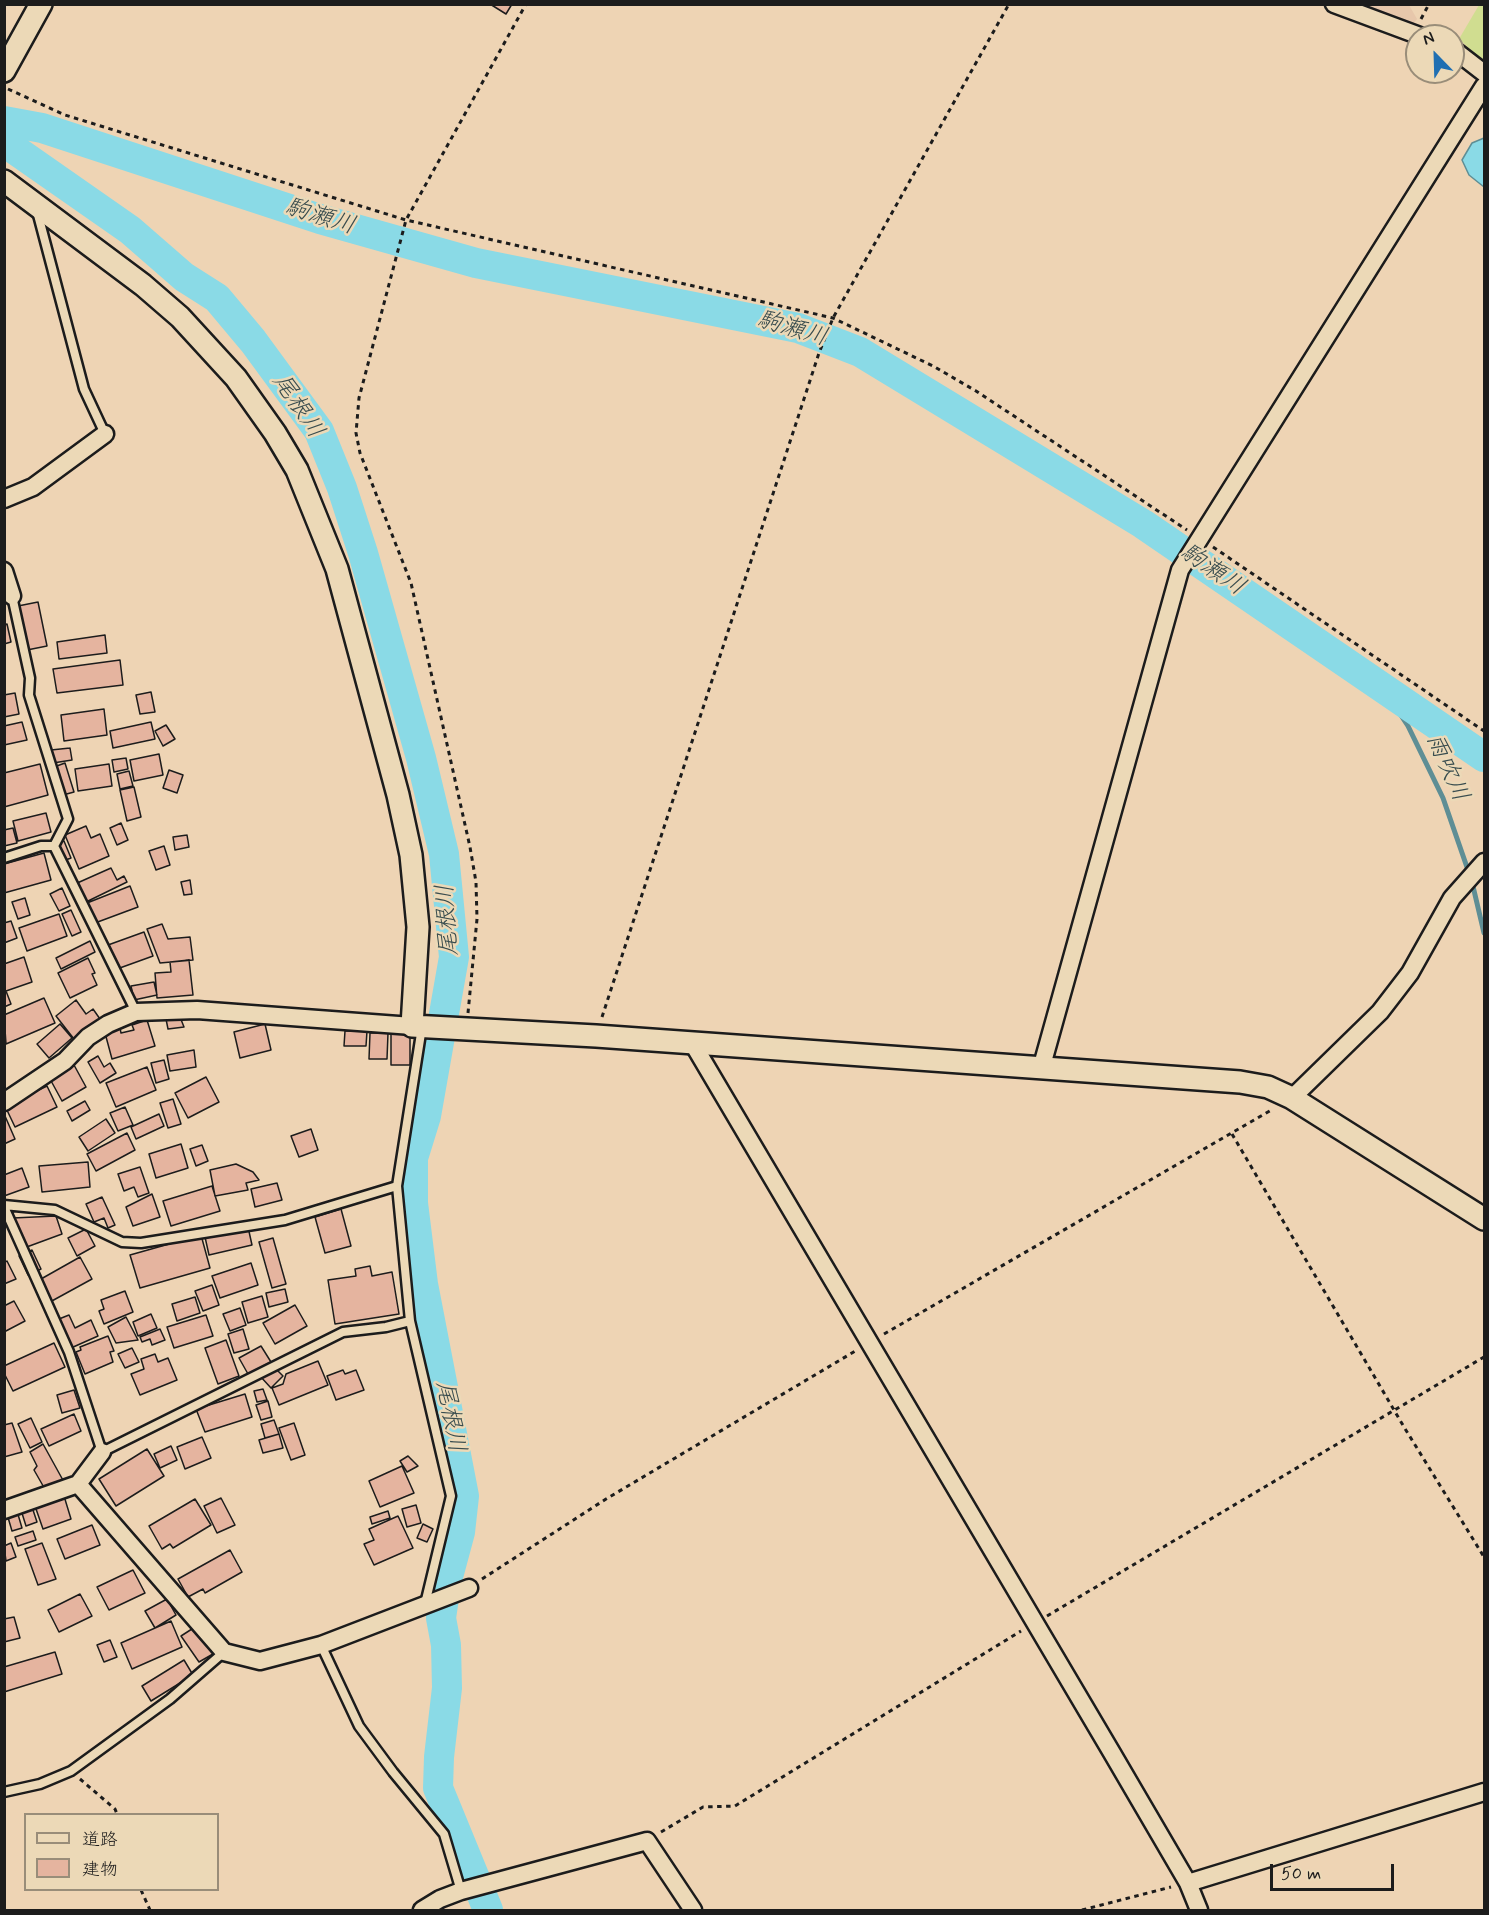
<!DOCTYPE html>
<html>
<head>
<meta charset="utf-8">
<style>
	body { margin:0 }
	#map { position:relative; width:1489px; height:1915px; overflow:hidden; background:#eed4b4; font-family:Mynerve,"Klee One",sans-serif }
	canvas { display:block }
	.frame { position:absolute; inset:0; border:6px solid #1c1c1c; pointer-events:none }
	.legend { position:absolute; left:24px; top:1813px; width:195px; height:78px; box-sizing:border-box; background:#ecd9b7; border:2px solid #998d79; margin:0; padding:8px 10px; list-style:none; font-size:18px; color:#1c1c1c }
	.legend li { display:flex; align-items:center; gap:12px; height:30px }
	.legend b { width:30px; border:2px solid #998d79 }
	.north { position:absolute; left:1405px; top:24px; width:60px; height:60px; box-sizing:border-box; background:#ecd9b7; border:2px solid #998d79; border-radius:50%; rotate:337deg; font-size:16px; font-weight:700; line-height:24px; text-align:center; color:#1c1c1c }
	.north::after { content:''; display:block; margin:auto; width:21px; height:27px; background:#1f6fb2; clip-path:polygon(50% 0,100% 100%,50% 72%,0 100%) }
	.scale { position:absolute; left:1270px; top:1864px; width:124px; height:27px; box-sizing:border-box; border:3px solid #1c1c1c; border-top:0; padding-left:8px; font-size:18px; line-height:21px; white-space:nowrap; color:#1c1c1c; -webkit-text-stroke:4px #ecd9b7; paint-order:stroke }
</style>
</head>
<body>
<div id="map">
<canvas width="1489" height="1915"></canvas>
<div class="frame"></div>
<ul class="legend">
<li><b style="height:8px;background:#ecd9b7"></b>道路</li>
<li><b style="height:16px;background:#e5b49f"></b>建物</li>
</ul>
<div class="north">N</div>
<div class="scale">50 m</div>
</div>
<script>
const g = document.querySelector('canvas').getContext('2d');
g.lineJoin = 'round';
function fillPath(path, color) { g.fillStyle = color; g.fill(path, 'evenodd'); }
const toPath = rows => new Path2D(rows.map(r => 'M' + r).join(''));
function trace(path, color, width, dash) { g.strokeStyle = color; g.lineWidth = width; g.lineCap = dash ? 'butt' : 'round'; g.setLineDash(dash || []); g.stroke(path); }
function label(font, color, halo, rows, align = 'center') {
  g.font = font + ' Mynerve,"Klee One",sans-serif'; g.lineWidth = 5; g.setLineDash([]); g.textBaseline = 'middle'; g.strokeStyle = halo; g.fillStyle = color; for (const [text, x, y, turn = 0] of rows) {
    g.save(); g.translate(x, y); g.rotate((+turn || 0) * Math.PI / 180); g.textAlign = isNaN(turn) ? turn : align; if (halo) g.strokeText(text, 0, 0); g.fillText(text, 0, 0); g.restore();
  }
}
fillPath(toPath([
	[1348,5,1409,5,1417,19,1412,26]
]), '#e7c7ab');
fillPath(toPath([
	[1479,5,1484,5,1484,62,1459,39]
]), '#d0dd90');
const water = toPath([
	[1484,138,1484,187,1469,175,1462,160,1472,143,1484,138]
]);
fillPath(water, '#8adae6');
trace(water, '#5e8e95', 1.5);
trace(toPath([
	[1385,691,1408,726,1443,798,1469,873],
	[1472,882,1484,933]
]), '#5e8e95', 5);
trace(toPath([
	[4,121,42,128,320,219,476,263,798,328,860,352,1143,524,1484,757],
	[4,142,130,230,184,277,217,298,253,341,319,431,342,488,363,553,421,758,444,854,454,957,426,1116,413,1158,413,1203,423,1284,464,1496,460,1532,446,1584,441,1618,446,1645,447,1688,439,1757,438,1788,488,1910]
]), '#8adae6', 30);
const building = toPath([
	[490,4,512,4,506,14,490,4],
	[38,602,47,646,27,650,18,606,38,602],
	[7,624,11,642,4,644,4,625,7,624],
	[105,635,107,653,59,659,57,642,105,635],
	[120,660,123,685,57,693,53,669,120,660],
	[151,692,155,712,140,714,136,695,151,692],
	[15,693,19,714,4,717,4,695,15,693],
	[104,709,107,735,64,741,61,715,104,709],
	[22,722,27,740,4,745,4,726,22,722],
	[151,722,155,739,113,748,110,731,151,722],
	[166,725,175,739,163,746,155,731,166,725],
	[70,748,72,760,53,763,51,750,70,748],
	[159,754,163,775,134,781,130,760,159,754],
	[126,758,128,769,114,772,112,760,126,758],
	[65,763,74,792,63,795,54,767,65,763],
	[40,764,48,795,4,807,4,773,40,764],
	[109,764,112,786,78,791,75,769,109,764],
	[169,770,183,775,177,793,163,788,169,770],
	[129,771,133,786,120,789,117,774,129,771],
	[134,787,141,817,127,821,120,790,134,787],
	[46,813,51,832,18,841,13,821,46,813],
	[121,823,128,840,117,845,110,828,121,823],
	[86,826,91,838,100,834,109,856,79,869,65,835,86,826],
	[13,828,17,843,4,846,4,830,13,828],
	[187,835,189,847,175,850,173,837,187,835],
	[64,841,71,858,63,861,56,844,64,841],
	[164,846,170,865,156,870,149,851,164,846],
	[44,853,51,880,4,893,4,864,44,853],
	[111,868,117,880,124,876,127,882,84,903,75,884,111,868],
	[190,880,192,894,184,895,181,882,190,880],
	[130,886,138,907,95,923,87,903,130,886],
	[62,888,70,906,59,911,50,894,62,888],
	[25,898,30,915,18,919,12,902,25,898],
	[71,910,81,932,72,936,62,914,71,910],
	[59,914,67,936,27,951,19,928,59,914],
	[11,921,17,938,4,943,4,923,11,921],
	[162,924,168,939,190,937,193,960,160,963,147,929,162,924],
	[144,932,153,956,117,969,108,945,144,932],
	[90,941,95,952,61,969,56,958,90,941],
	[24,957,32,982,6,991,11,1004,4,1007,4,964,24,957],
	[88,958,95,973,92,974,97,985,70,998,58,973,88,958],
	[189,960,193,995,157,998,155,973,171,972,170,962,189,960],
	[154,982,157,995,134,1000,131,986,154,982],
	[44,998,55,1023,6,1044,4,1015,44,998],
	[76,1000,86,1014,93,1009,100,1019,74,1039,56,1016,76,1000],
	[180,1017,184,1027,168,1029,166,1019,180,1017],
	[147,1020,155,1046,112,1059,105,1033,120,1028,121,1033,134,1030,132,1025,147,1020],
	[60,1024,72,1038,49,1058,37,1044,60,1024],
	[265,1024,271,1050,240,1058,234,1032,265,1024],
	[345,1031,367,1031,366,1046,344,1046,345,1031],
	[370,1033,388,1033,387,1059,369,1059,370,1033],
	[391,1034,410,1034,410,1065,391,1065,391,1034],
	[194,1050,196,1067,170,1071,167,1055,194,1050],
	[98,1056,104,1067,110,1063,116,1073,100,1083,88,1062,98,1056],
	[164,1060,169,1079,156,1083,151,1063,164,1060],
	[74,1065,86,1087,62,1101,50,1079,74,1065],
	[147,1067,156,1090,116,1107,106,1083,147,1067],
	[206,1077,219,1102,188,1118,175,1093,206,1077],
	[47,1086,57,1107,15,1127,5,1106,47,1086],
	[173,1099,181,1124,168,1128,160,1103,173,1099],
	[85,1101,90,1110,72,1121,67,1111,85,1101],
	[125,1107,133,1125,118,1131,110,1113,125,1107],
	[159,1114,164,1126,136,1139,131,1127,159,1114],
	[5,1116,15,1139,4,1144,4,1117,5,1116],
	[106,1119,115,1133,88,1151,79,1137,106,1119],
	[311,1129,318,1150,299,1157,291,1136,311,1129],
	[127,1133,135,1150,96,1171,87,1154,127,1133],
	[181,1144,188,1168,156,1178,149,1154,181,1144],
	[202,1145,208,1161,196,1166,190,1149,202,1145],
	[88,1162,90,1187,42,1192,39,1166,88,1162],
	[236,1164,253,1172,259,1180,246,1183,248,1190,215,1196,210,1170,236,1164],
	[140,1167,149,1193,138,1197,134,1187,124,1191,118,1174,140,1167],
	[22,1168,29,1187,4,1196,4,1175,22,1168],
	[277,1183,282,1200,255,1207,251,1189,277,1183],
	[212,1186,220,1211,171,1226,163,1201,212,1186],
	[152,1194,160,1217,133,1226,126,1207,152,1194],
	[102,1197,115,1225,108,1228,104,1218,94,1222,86,1204,102,1197],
	[341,1209,351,1246,325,1253,315,1217,341,1209],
	[56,1216,62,1234,24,1248,13,1218,56,1216],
	[248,1227,252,1245,209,1255,205,1237,248,1227],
	[86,1229,95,1246,77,1256,68,1238,86,1229],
	[201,1235,210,1268,140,1288,130,1255,201,1235],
	[273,1238,286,1284,272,1288,259,1242,273,1238],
	[32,1250,41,1269,28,1275,19,1256,32,1250],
	[80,1257,92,1279,50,1302,41,1279,80,1257],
	[7,1261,16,1279,4,1284,4,1263,7,1261],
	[251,1263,258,1285,220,1298,212,1276,251,1263],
	[370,1266,372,1276,392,1272,399,1314,335,1324,328,1280,356,1276,355,1269,370,1266],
	[212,1285,219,1305,203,1311,195,1291,212,1285],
	[285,1289,288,1302,269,1307,266,1293,285,1289],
	[125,1291,133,1312,104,1324,99,1311,104,1309,101,1300,125,1291],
	[262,1296,268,1317,248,1323,242,1302,262,1296],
	[195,1297,200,1313,177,1321,172,1304,195,1297],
	[14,1301,25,1321,4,1332,4,1306,14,1301],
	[295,1305,307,1326,275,1344,263,1323,295,1305],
	[240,1308,246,1325,230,1331,223,1314,240,1308],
	[151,1314,157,1328,138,1336,133,1322,151,1314],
	[69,1315,75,1328,91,1320,98,1336,71,1348,59,1319,69,1315],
	[206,1315,213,1336,174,1348,167,1327,206,1315],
	[126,1317,138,1340,116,1343,108,1327,126,1317],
	[160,1329,165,1340,152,1345,150,1339,142,1342,140,1337,160,1329],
	[243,1329,249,1349,234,1353,228,1334,243,1329],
	[108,1336,114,1351,110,1352,113,1362,85,1374,76,1352,81,1350,80,1347,108,1336],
	[226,1340,239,1376,218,1384,205,1348,226,1340],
	[54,1343,65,1367,13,1391,4,1373,4,1366,54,1343],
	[261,1346,271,1362,248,1374,239,1358,261,1346],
	[132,1348,139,1362,125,1368,118,1354,132,1348],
	[155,1354,158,1362,168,1358,177,1380,140,1395,131,1374,144,1369,141,1359,155,1354],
	[318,1361,328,1385,279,1405,272,1388,283,1384,286,1374,318,1361],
	[275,1368,283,1376,271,1388,260,1376,275,1368],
	[343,1370,345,1374,356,1370,364,1390,336,1400,327,1376,343,1370],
	[263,1389,267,1400,257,1402,254,1391,263,1389],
	[74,1390,80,1408,62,1413,57,1395,74,1390],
	[245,1394,252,1417,205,1432,196,1409,245,1394],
	[268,1401,272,1417,261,1420,256,1405,268,1401],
	[74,1414,81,1431,49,1446,41,1429,74,1414],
	[31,1418,42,1442,30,1448,18,1424,31,1418],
	[274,1420,279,1434,265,1438,261,1424,274,1420],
	[12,1423,22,1452,4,1457,4,1425,12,1423],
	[294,1423,305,1455,291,1460,279,1428,294,1423],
	[279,1434,283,1448,263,1453,259,1440,279,1434],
	[202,1437,211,1458,185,1469,177,1447,202,1437],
	[43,1444,64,1482,46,1491,34,1470,37,1466,30,1452,43,1444],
	[171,1446,177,1460,160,1468,154,1454,171,1446],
	[147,1449,164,1476,116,1506,99,1479,147,1449],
	[408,1456,418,1466,407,1472,400,1461,408,1456],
	[402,1466,414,1493,380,1507,369,1481,402,1466],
	[64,1496,71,1519,43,1529,35,1506,64,1496],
	[221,1498,235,1525,217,1533,204,1506,221,1498],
	[195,1499,211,1525,173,1548,170,1544,162,1549,149,1526,195,1499],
	[416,1505,421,1523,407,1527,402,1509,416,1505],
	[32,1507,37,1522,26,1526,21,1510,32,1507],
	[17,1511,22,1528,12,1531,7,1514,17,1511],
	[388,1511,390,1518,372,1524,370,1517,388,1511],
	[398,1516,413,1548,374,1565,364,1544,374,1540,369,1529,398,1516],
	[423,1524,433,1529,427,1542,417,1538,423,1524],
	[92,1525,100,1545,65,1559,57,1539,92,1525],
	[33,1531,36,1540,18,1546,15,1537,33,1531],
	[11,1543,16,1557,6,1561,4,1546,11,1543],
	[42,1543,56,1579,38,1585,25,1549,42,1543],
	[230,1550,242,1572,205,1593,203,1589,188,1597,178,1579,230,1550],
	[133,1570,145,1593,109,1610,97,1587,133,1570],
	[80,1594,92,1616,59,1632,48,1610,80,1594],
	[167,1599,176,1615,155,1628,145,1611,167,1599],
	[14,1617,20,1638,4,1642,4,1619,14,1617],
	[171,1621,182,1647,132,1669,121,1643,171,1621],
	[195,1627,213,1654,199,1662,181,1636,195,1627],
	[110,1640,117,1657,104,1662,97,1645,110,1640],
	[55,1652,62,1674,4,1692,4,1667,55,1652],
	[184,1660,193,1675,151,1701,142,1686,184,1660]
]);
fillPath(building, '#e5b49f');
trace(building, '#1c1c1c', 1.5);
const service = toPath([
	[37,211,84,389,105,434],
	[12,596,30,678,29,695,68,819,54,846],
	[54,846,136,1012],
	[4,858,41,846,54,846],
	[422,1027,397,1186,410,1321,451,1496,425,1604],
	[4,1205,55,1210,122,1242,141,1243,285,1220,397,1186],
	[4,1207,69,1352,102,1452,343,1332,386,1327,410,1321],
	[321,1645,359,1726,393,1772,444,1834,461,1891],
	[4,1792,40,1784,71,1771,170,1699,224,1652]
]);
const minor = toPath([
	[1334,4,1420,36],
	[1453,49,1484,73],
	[4,499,33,487,105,434],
	[4,571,12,596],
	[693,1044,1112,1753,1188,1883,1199,1910],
	[1041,1069,1180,570,1484,86],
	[1292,1098,1380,1012,1410,973,1452,898,1484,862],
	[4,1102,65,1061,88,1037,108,1024,136,1012,197,1010,412,1026],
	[78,1484,224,1652,260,1661,321,1645,469,1588],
	[4,1510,78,1484,102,1452],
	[1188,1883,1484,1792],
	[422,1910,440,1899,461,1891,647,1841,693,1910]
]);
const tertiary = toPath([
	[4,71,41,4],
	[4,181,143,285,180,317,236,378,275,433,297,470,337,569,398,795,411,855,418,927,412,1026,596,1036,1240,1082,1268,1087,1292,1098,1484,1219]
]);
trace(service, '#1c1c1c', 13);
trace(minor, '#1c1c1c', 21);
trace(tertiary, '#1c1c1c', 26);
trace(toPath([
	[1421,19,1429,4],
	[8,89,65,115,406,220,833,318,933,366,976,391,1187,530],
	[1213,547,1484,731],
	[468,1013,477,919,476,882,470,847,411,583,360,453,356,433,359,398,406,220,526,4],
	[602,1017,819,353,833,318,1009,4],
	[1232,1134,1404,1427,1484,1557],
	[884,1334,1273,1109],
	[482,1579,606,1499,857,1350],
	[1047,1616,1484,1357],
	[80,1779,115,1809,117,1814],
	[661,1832,703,1807,735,1806,1021,1631],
	[141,1890,150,1910],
	[1082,1910,1171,1887]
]), '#1c1c1c', 3, [4.5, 4.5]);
trace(service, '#ecd9b7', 8);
trace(minor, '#ecd9b7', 16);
trace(tertiary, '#ecd9b7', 21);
label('italic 24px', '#384c4e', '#ecd9b7', [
	["駒瀬川",320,218,17],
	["駒瀬川",792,330,16],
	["尾根川",297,407,56],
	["駒瀬川",1212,571,34],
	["雨吹川",1446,768,66],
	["尾根川",449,920,-94],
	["尾根川",449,1417,79]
]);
</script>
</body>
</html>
